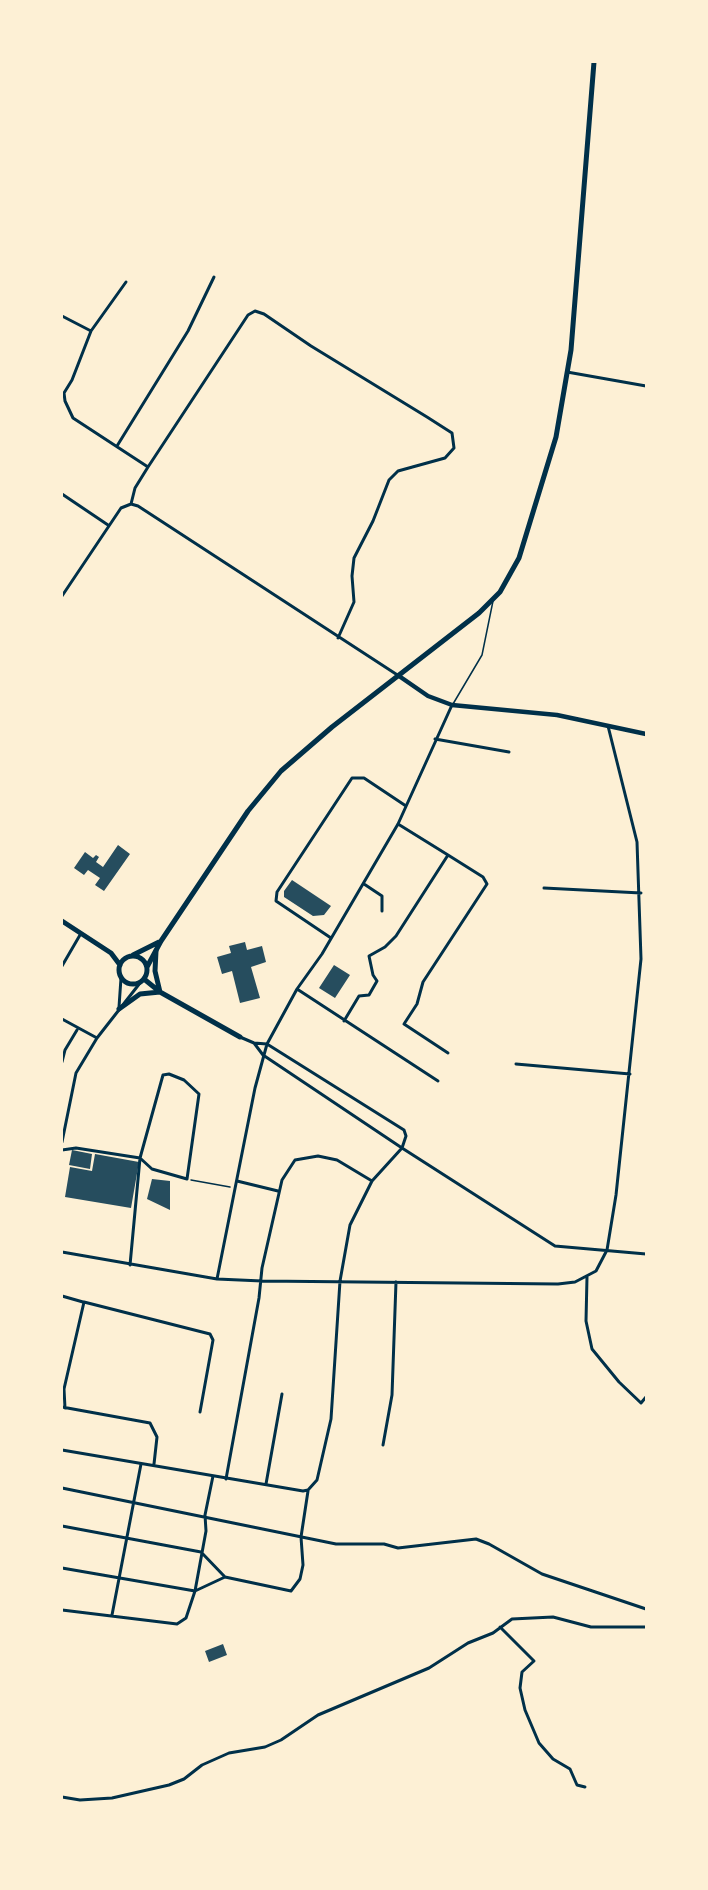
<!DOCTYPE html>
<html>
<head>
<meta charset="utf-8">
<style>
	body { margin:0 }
	#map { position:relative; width:708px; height:1890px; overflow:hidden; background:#fdf0d5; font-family:Manrope,sans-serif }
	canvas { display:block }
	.frame { position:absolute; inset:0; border:63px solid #fdf0d5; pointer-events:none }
</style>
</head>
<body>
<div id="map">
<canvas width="708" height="1890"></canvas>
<div class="frame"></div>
</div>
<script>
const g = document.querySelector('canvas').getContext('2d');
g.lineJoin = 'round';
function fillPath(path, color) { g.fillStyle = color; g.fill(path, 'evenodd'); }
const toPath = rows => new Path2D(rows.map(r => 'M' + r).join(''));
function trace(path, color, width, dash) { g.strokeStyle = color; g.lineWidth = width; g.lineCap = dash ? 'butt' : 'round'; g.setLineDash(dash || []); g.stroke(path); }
fillPath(toPath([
	[118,845,130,854,104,891,95,885,100,878,88,870,84,875,74,868,85,852,93,858,96,855,99,857,96,862,103,867],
	[292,880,331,906,324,915,313,916,284,897,284,891],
	[245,942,247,950,262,946,266,962,251,967,260,998,240,1003,232,971,222,974,217,957,231,953,229,946],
	[334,965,350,975,335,998,319,988],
	[72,1150,92,1154,90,1169,69,1165],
	[95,1154,139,1162,131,1208,65,1197,70,1167,92,1171],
	[152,1179,170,1181,170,1210,147,1199],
	[223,1644,227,1655,209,1662,205,1651]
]), '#264d5e');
trace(toPath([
	[191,1180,230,1187]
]), '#003049', 1.5);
trace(toPath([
	[453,704,482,655,493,601]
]), '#003049', 1.5);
trace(toPath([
	[62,316,91,331,72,380,64,393,65,401,73,418,148,467],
	[91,331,126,282],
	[567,372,646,386],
	[117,446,188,331,214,277],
	[62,494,108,525],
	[131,504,135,488,148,467,248,315,255,311,264,314,311,346,427,417,452,433,454,448,445,458,398,471,389,480,373,521,354,558,352,576,354,602,338,638],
	[131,504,138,506,399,676],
	[62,596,121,508,131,504],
	[435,739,509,752],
	[364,884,382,896,382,911],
	[544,888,641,893],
	[331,938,276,901,277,892,352,778,364,778,406,806],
	[62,966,80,935],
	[297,989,438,1081],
	[119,1007,121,978],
	[62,1019,97,1038],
	[344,1021,359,996,369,995,377,981,373,975,369,956,385,947,396,936,448,855,398,824],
	[240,1037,254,1043,267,1044],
	[254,1043,263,1055,402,1148,555,1246,646,1254],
	[448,1053,404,1024,417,1004,423,982,487,884,483,877,448,855],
	[62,1062,65,1050,77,1030],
	[516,1064,630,1074],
	[62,1142,76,1073,97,1038,140,983],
	[62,1150,76,1148,140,1158,152,1169,187,1179,199,1094,184,1080,169,1074,163,1075,140,1158,130,1265],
	[237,1181,278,1191],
	[62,1252,217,1279,262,1281,558,1284,575,1282,596,1271,607,1250,616,1195,641,959,637,842,608,726],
	[587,1277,586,1321,592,1349,619,1382,641,1403,646,1397],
	[217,1279,255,1088,267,1044,297,989,322,954,398,824,452,705],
	[62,1296,83,1302],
	[62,1407,150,1423,157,1437,154,1464],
	[65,1408,64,1389,84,1302,210,1334,213,1340,200,1412],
	[383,1445,392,1395,396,1282],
	[62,1450,303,1491,308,1490,317,1480,331,1419,340,1281,350,1225,372,1181,402,1148,406,1136,404,1130,267,1044],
	[226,1479,259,1298,262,1268,282,1180,295,1160,318,1156,337,1160,372,1181],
	[266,1484,282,1394],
	[62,1488,336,1544,384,1544,398,1548,476,1539,489,1544,542,1574,646,1609],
	[62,1526,201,1552,225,1577,291,1591,300,1579,303,1565,301,1537,308,1491],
	[62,1568,195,1591,225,1577],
	[62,1610,177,1624,186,1618,195,1591,206,1531,205,1515,213,1476],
	[112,1615,141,1464],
	[500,1627,534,1661,522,1672,520,1688,525,1710,539,1743,553,1759,570,1769,577,1785,585,1787],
	[62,1797,80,1800,112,1798,169,1785,184,1779,202,1765,229,1753,265,1747,281,1740,318,1715,429,1668,468,1643,493,1633,512,1619,553,1617,591,1627,646,1627]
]), '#003049', 3);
trace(toPath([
	[399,676,428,696,452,705,557,715,646,734]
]), '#003049', 4.5);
trace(toPath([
	[144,979,160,992,240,1037],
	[119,1009,140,994,160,992,155,971,156,951]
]), '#003049', 5);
trace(toPath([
	[62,921,111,953,120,965],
	[133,955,159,942],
	'119 970a14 14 0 1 1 28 0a14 14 0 1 1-28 0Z',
	[147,967,161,941,248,811,281,771,332,727,479,613,500,592,519,558,556,437,571,350,594,62]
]), '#003049', 5);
</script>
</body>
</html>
